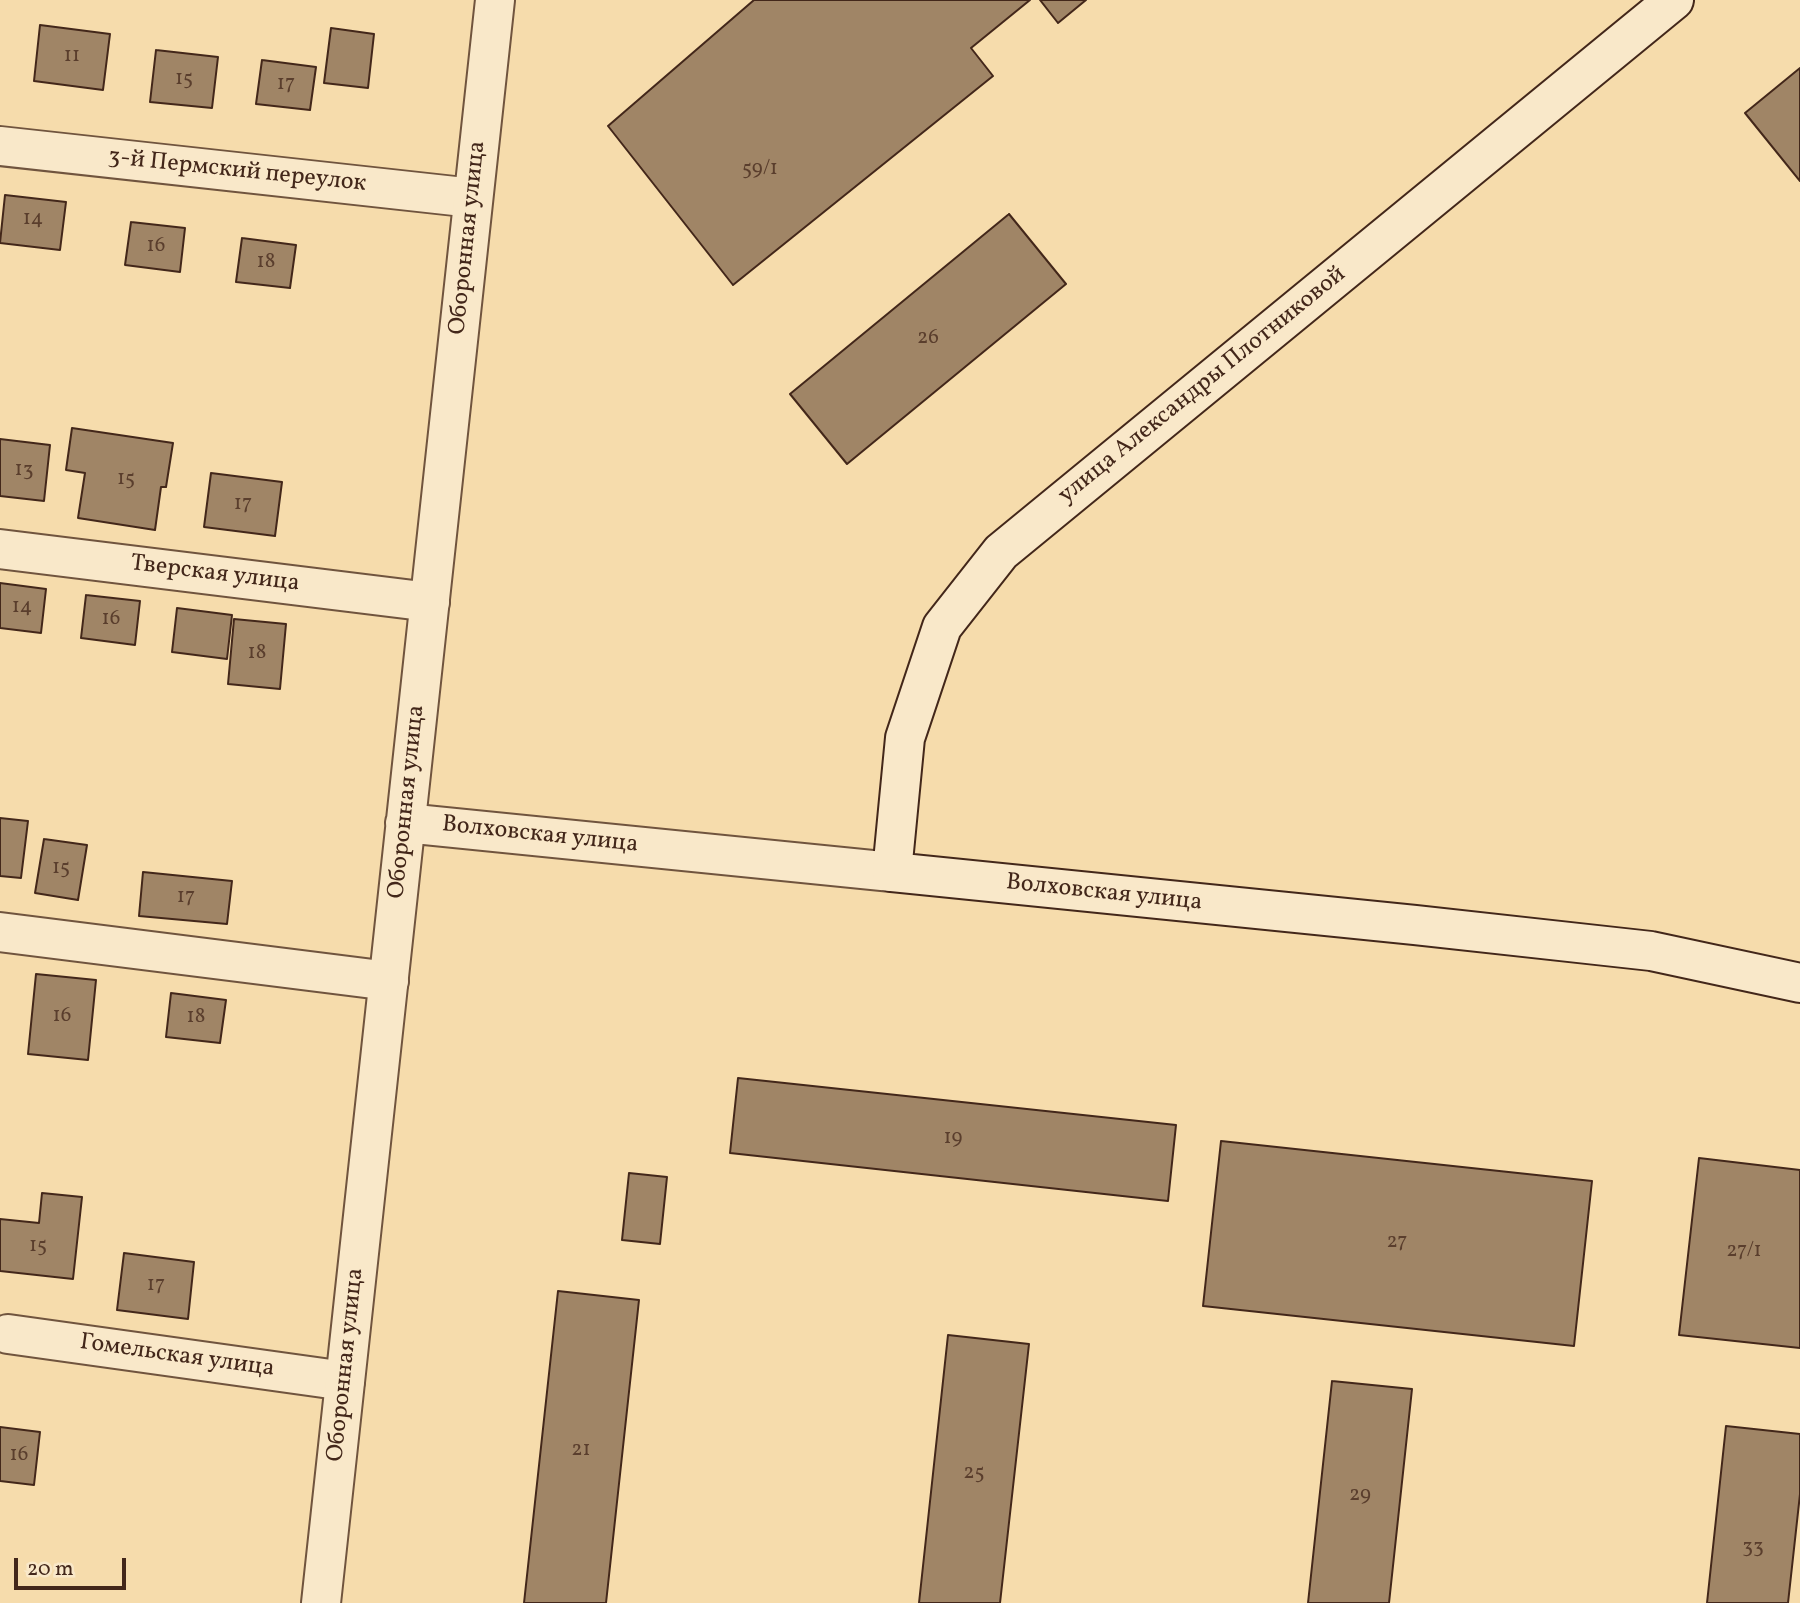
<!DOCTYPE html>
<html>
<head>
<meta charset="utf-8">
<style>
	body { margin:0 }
	#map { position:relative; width:1800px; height:1603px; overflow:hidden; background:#f6dcac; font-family:Vollkorn,serif }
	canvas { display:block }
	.scale { position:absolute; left:14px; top:1558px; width:112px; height:32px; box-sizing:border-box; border:4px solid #43271a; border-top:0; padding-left:9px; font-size:21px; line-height:24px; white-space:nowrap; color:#43271a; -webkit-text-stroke:5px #f9e8c9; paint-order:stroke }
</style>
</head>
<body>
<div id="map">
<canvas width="1800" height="1603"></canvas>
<div class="scale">20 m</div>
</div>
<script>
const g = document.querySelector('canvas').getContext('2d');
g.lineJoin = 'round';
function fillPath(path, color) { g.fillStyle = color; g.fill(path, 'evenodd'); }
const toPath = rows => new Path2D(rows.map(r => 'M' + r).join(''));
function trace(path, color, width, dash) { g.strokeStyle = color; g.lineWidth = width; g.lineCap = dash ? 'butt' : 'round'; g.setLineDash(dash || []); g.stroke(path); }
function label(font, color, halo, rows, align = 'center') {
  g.font = font + ' Vollkorn,serif'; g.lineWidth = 7; g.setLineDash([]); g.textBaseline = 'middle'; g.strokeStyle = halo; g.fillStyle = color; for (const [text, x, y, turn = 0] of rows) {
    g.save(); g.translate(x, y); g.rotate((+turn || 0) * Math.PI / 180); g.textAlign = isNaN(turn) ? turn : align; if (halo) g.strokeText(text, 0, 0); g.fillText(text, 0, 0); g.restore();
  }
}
const building = toPath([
	[754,0,1030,0,971,48,993,76,733,285,608,126,754,0],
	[1040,0,1086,0,1058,23,1040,0],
	[40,25,110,34,103,90,34,81,40,25],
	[331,28,374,34,368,88,324,83,331,28],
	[156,50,218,57,212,108,150,102,156,50],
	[262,60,316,67,310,110,256,104,262,60],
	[1800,68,1800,181,1745,113,1800,68],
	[5,195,66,202,60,250,0,243,5,195],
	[1009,214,1066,284,847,464,790,394,1009,214],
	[131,222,185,228,180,272,125,265,131,222],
	[242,238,296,245,290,288,236,282,242,238],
	[72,428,173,443,166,487,161,487,155,530,78,518,85,473,66,470,72,428],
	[0,439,50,445,44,501,0,496,0,439],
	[211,473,282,482,275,536,204,527,211,473],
	[0,583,46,589,41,633,0,628,0,583],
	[86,595,140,601,135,645,81,638,86,595],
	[177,608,232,615,227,659,172,652,177,608],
	[234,619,286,624,280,689,228,684,234,619],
	[0,818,28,821,21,878,0,876,0,818],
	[44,839,87,845,78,900,35,893,44,839],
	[143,872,232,881,227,924,139,916,143,872],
	[36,974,96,980,88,1060,28,1054,36,974],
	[171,993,226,1000,220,1043,166,1037,171,993],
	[738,1078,1176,1125,1168,1201,730,1153,738,1078],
	[1221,1141,1592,1181,1574,1346,1203,1306,1221,1141],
	[1699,1158,1800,1170,1800,1348,1679,1335,1699,1158],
	[629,1173,667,1177,660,1244,622,1240,629,1173],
	[42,1193,82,1197,73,1279,0,1271,0,1219,39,1223,42,1193],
	[124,1253,194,1262,188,1319,117,1310,124,1253],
	[558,1291,639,1300,606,1603,524,1603,558,1291],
	[948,1335,1029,1344,1000,1603,919,1603,948,1335],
	[1332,1381,1412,1389,1389,1603,1308,1603,1332,1381],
	[1726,1426,1800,1434,1800,1494,1788,1603,1707,1603,1726,1426],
	[0,1427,40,1432,34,1485,0,1481,0,1427]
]);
fillPath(building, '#a08566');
trace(building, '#43271a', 2);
const minor = toPath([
	[0,146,473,198],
	[0,549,430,602],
	[0,932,389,981],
	[8,1334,345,1381]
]);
const tertiary = toPath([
	[405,823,892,872],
	[321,1603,495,0]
]);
const secondary = toPath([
	[1674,0,1001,552,942,627,905,738,892,872,1415,925,1651,951,1800,983]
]);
trace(minor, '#70543e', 42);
trace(tertiary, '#70543e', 42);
trace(secondary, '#43271a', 42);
trace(minor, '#f9e8c9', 38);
trace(tertiary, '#f9e8c9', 38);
trace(secondary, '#f9e8c9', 38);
label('21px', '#5a3e2d', null, [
	["11",72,57],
	["15",184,80],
	["17",286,85],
	["59/1",760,170],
	["14",33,220],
	["16",156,247],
	["18",266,263],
	["26",928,339],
	["13",24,471],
	["15",126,480],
	["17",243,505],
	["14",22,608],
	["16",111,620],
	["18",257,654],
	["15",61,869],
	["17",186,898],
	["16",62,1017],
	["18",196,1018],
	["19",953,1139],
	["27",1397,1243],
	["15",38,1247],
	["27/1",1744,1252],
	["17",156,1286],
	["21",581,1451],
	["16",19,1456],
	["25",974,1474],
	["29",1360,1496],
	["33",1753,1548]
]);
label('24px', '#43271a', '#f9e8c9', [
	["3-й Пермский переулок",237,172,6],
	["Оборонная улица",469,238,-84],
	["улица Александры Плотниковой",1203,386,-39],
	["Тверская улица",215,575,7],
	["Оборонная улица",408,802,-84],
	["Волховская улица",540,836,6],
	["Волховская улица",1104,894,6],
	["Гомельская улица",177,1357,8],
	["Оборонная улица",347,1365,-84]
]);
</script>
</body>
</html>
